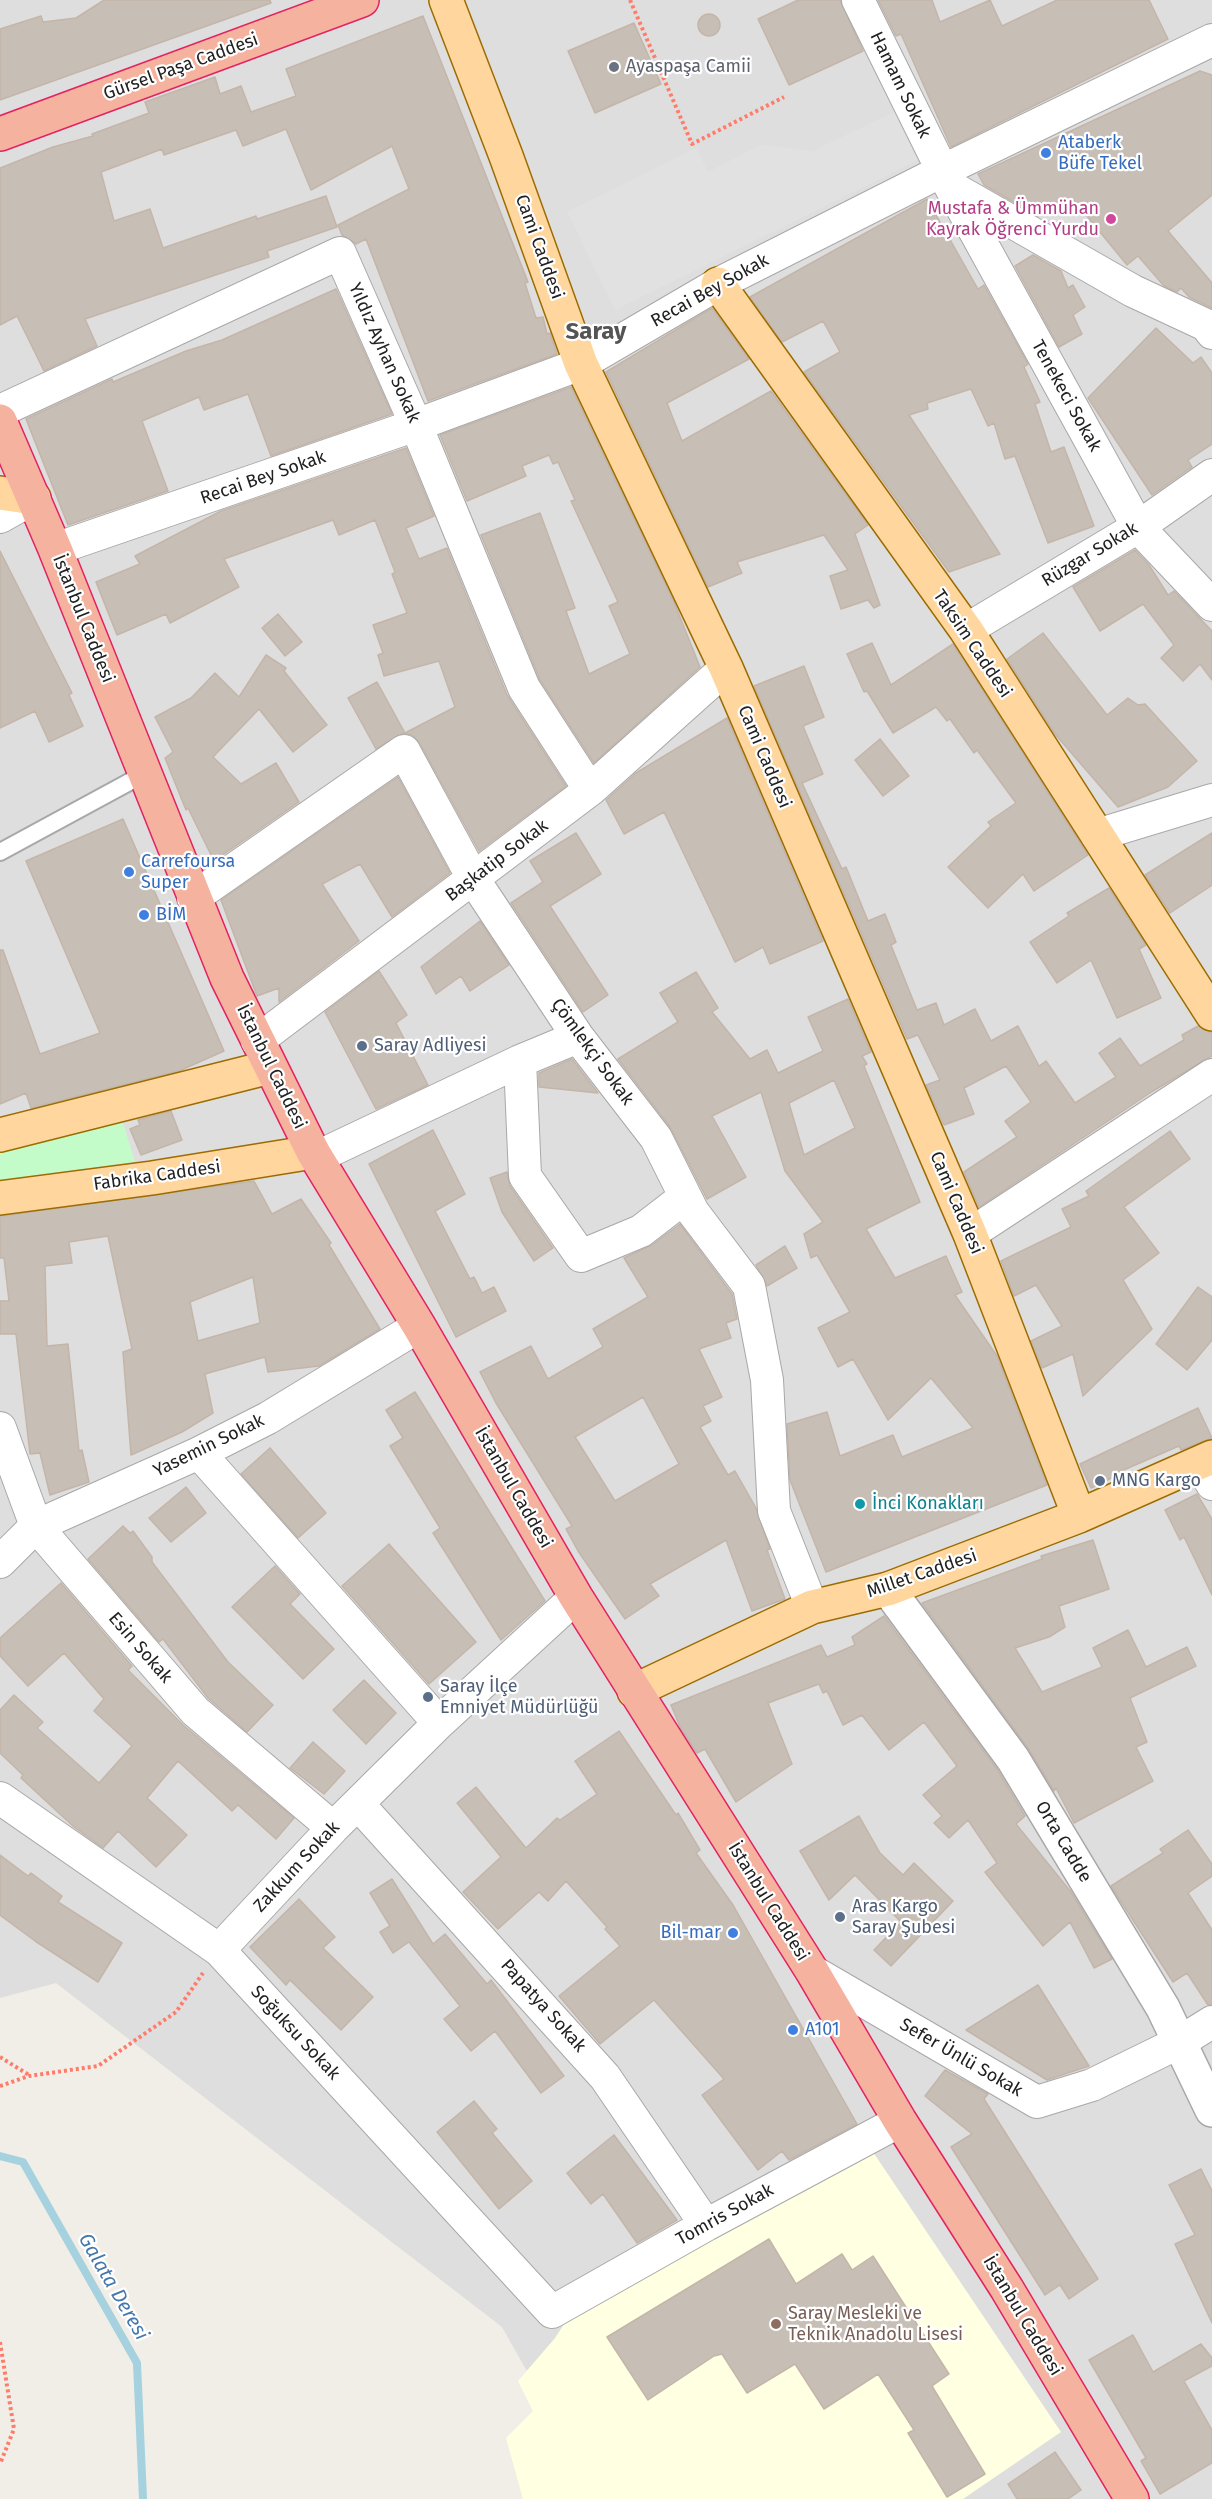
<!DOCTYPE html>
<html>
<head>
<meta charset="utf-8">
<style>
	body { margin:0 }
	canvas { display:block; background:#f1eee7 }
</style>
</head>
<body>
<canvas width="1212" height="2499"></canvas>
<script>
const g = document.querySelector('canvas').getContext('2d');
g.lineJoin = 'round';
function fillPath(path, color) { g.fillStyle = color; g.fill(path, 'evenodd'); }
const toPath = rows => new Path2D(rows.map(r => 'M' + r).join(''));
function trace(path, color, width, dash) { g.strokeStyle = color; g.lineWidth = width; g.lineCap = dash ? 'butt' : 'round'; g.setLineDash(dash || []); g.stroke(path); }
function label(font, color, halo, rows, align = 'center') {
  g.font = font + ' "Fira Sans",sans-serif'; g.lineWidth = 4.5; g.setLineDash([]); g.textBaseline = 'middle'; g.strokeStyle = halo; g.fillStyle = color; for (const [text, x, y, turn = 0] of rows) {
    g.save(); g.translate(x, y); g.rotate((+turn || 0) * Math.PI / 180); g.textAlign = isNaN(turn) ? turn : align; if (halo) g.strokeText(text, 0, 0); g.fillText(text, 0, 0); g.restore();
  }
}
fillPath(toPath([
	[0,0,1212,0,1212,2499,599,2499,502,2327,56,1983,0,1998]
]), '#dfdede');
fillPath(toPath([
	[869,2146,1061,2432,963,2499,523,2499,506,2438,533,2411,518,2381,555,2338,573,2310]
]), '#ffffe2');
fillPath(toPath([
	[120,1113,135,1162,0,1180,0,1143]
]), '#c4fcc9');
fillPath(toPath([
	[896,111,920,159,615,310,567,212,696,148,708,172,761,145,813,151]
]), '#e1e1e1');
trace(toPath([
	[0,2156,23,2162,137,2363,143,2499]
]), '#a6d2e0', 8);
const building = toPath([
	[104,0,270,0,271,3,0,100,0,29,41,16,43,22,76,18,104,0],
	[798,0,840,0,863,51,789,85,758,19,798,0],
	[878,0,932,0,940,22,990,0,1002,26,1057,0,1149,0,1168,39,951,147,901,34,896,36,878,0],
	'698 25a11 11 0 1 1 22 0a11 11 0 1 1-22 0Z',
	[423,16,528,282,525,283,536,318,543,317,547,334,550,333,557,354,428,401,366,239,356,244,342,235,338,225,409,189,392,146,311,190,286,129,243,146,236,130,164,155,162,149,101,172,114,221,150,209,163,248,256,216,257,219,326,196,337,227,267,251,269,257,85,319,97,346,44,371,17,316,0,325,0,168,53,147,93,136,92,134,149,113,145,102,215,77,220,94,241,86,251,112,296,96,286,69,423,16],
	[634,23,661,84,595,113,568,51,634,23],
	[1200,71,1212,75,1212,195,1168,231,1212,283,1212,308,1189,297,1181,288,1177,292,1164,286,1138,256,1127,265,1072,198,1038,216,984,185,978,174,1200,71],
	[927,199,978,289,984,285,1028,364,1024,367,1040,402,1035,404,1051,452,1064,447,1094,526,1048,543,1015,456,1005,459,994,423,988,426,971,389,927,403,928,409,909,415,1000,554,949,572,804,372,840,352,823,321,782,342,750,297,927,199],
	[1033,255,1061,271,1068,288,1073,285,1085,307,1073,315,1082,334,1059,347,1015,266,1033,255],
	[336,289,392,414,271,456,248,394,204,410,199,397,142,421,168,491,68,525,26,419,112,379,113,382,186,351,222,340,336,289],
	[712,308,749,359,667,403,682,441,771,391,868,525,855,534,880,605,874,608,868,600,841,609,830,576,848,570,824,535,737,562,742,573,708,587,606,372,712,308],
	[1156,328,1193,363,1201,357,1212,373,1212,444,1188,460,1192,467,1152,495,1088,398,1156,328],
	[571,387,674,602,700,667,594,763,540,680,481,535,540,513,575,608,566,611,589,674,630,654,609,606,618,602,571,501,575,500,558,462,553,464,549,455,522,466,526,476,467,501,440,435,571,387],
	[406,448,434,516,406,528,419,559,447,548,507,695,566,786,479,851,419,742,412,735,403,733,376,749,348,698,377,682,405,733,455,707,439,661,384,676,378,655,383,653,373,625,407,613,392,574,395,572,375,520,339,535,333,520,224,559,239,587,170,623,166,614,117,635,96,582,140,564,135,556,221,511,406,448],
	[1135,550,1149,565,1168,595,1174,591,1212,631,1212,680,1200,664,1183,681,1161,658,1174,645,1143,604,1100,631,1073,587,1135,550],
	[0,551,72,693,69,695,83,726,49,742,35,711,0,728,0,551],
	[278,614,302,642,285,656,262,628,278,614],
	[1043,633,1107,715,1128,698,1138,705,1145,704,1197,761,1168,787,1118,807,1055,734,1007,659,1043,633],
	[872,643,891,685,953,644,1088,855,1034,891,1023,874,988,908,948,867,991,826,988,822,1016,803,977,750,974,753,950,719,947,721,936,707,893,733,867,691,864,692,847,654,872,643],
	[266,655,286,668,284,671,327,725,293,752,259,709,213,757,241,784,276,763,299,802,214,861,188,808,186,810,165,758,173,752,155,717,191,698,215,673,239,697,266,655],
	[804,666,824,717,803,726,823,774,802,783,842,869,846,867,868,921,885,914,896,942,891,945,917,1010,936,1003,944,1025,975,1009,991,1041,1018,1026,1039,1066,1046,1061,1075,1103,1116,1077,1099,1053,1120,1038,1140,1066,1184,1040,1182,1035,1198,1026,1212,1033,1212,1056,1153,1091,979,1207,964,1172,1017,1137,1005,1121,1031,1102,1006,1066,964,1088,974,1114,944,1125,926,1085,940,1080,918,1035,907,1039,754,686,804,666],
	[727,718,823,941,770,964,763,947,735,962,664,812,624,834,606,800,636,773,727,718],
	[880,739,909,776,883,796,855,760,880,739],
	[398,777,450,873,392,917,360,864,322,884,359,941,279,1002,279,988,257,996,221,900,398,777],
	[123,819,224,1051,179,1071,31,1108,26,1093,0,1104,0,950,3,950,40,1054,100,1033,26,861,123,819],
	[576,833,601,874,550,906,608,995,583,1012,511,903,543,882,530,861,576,833],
	[1212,833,1212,885,1170,913,1145,875,1212,833],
	[1109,888,1146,945,1139,949,1161,998,1117,1018,1091,960,1057,983,1030,942,1069,916,1067,913,1109,888],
	[480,921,509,965,470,991,461,976,436,994,421,967,480,921],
	[379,971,407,1015,396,1023,428,1085,376,1109,325,1012,379,971],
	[696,972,718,1008,712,1012,750,1059,767,1050,778,1073,823,1051,808,1017,848,999,871,1052,862,1056,867,1064,864,1066,920,1202,866,1229,895,1278,946,1256,962,1292,955,1295,997,1356,1047,1485,826,1572,790,1480,787,1424,827,1412,840,1456,893,1435,902,1457,973,1428,931,1378,888,1420,853,1359,838,1367,818,1328,850,1312,817,1255,811,1258,804,1234,823,1222,785,1171,761,1092,712,1116,746,1177,707,1199,670,1127,618,1059,678,1022,660,993,696,972],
	[834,1080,855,1128,804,1155,789,1103,834,1080],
	[572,1059,598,1093,539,1087,539,1073,572,1059],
	[171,1111,182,1140,141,1155,130,1129,140,1125,138,1120,171,1111],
	[433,1130,465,1194,435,1211,470,1279,474,1277,482,1293,494,1287,506,1311,456,1337,369,1164,433,1130],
	[1170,1131,1190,1159,1124,1207,1159,1253,1123,1280,1152,1329,1083,1396,1073,1354,1042,1368,1031,1341,1062,1326,1036,1285,1014,1296,1001,1261,1071,1227,1062,1209,1089,1196,1086,1191,1170,1131],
	[507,1172,510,1186,553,1248,534,1261,502,1212,490,1178,507,1172],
	[254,1181,272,1214,301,1199,331,1243,329,1245,380,1329,319,1366,268,1372,265,1357,205,1374,213,1413,182,1432,131,1455,123,1352,132,1349,108,1236,69,1242,72,1263,45,1266,47,1346,68,1344,79,1451,82,1450,89,1482,50,1495,40,1453,30,1454,16,1334,0,1334,0,1301,9,1301,4,1258,0,1258,0,1216,254,1181],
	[253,1277,260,1323,198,1341,190,1302,253,1277],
	[680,1224,732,1294,737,1319,726,1323,731,1338,699,1349,722,1397,703,1406,711,1421,700,1427,728,1475,735,1471,756,1508,770,1549,767,1550,785,1599,752,1611,726,1540,650,1584,659,1596,625,1619,578,1551,566,1529,572,1526,496,1403,480,1372,531,1346,548,1379,603,1347,593,1329,648,1297,624,1258,652,1245,680,1224],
	[643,1397,679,1464,615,1501,575,1437,643,1397],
	[785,1246,797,1268,767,1286,756,1265,785,1246],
	[1198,1287,1212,1297,1212,1340,1187,1370,1156,1344,1198,1287],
	[415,1392,545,1601,501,1640,433,1533,440,1528,390,1446,403,1438,386,1410,415,1392],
	[1198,1408,1212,1438,1181,1450,1179,1446,1119,1472,1120,1474,1091,1488,1080,1464,1198,1408],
	[270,1448,326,1513,298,1538,241,1474,270,1448],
	[186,1487,206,1513,171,1542,149,1518,186,1487],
	[1197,1494,1212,1519,1212,1595,1184,1537,1180,1540,1165,1510,1197,1494],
	[123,1526,130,1533,133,1531,152,1557,152,1562,228,1662,273,1705,247,1732,208,1698,163,1639,159,1642,88,1559,123,1526],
	[1093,1540,1109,1589,1059,1606,1065,1627,1049,1637,1015,1648,1042,1692,1102,1667,1093,1648,1128,1630,1146,1667,1187,1647,1196,1666,1130,1698,1147,1742,1136,1747,1153,1781,1074,1823,1056,1788,1054,1791,1028,1748,922,1603,1042,1559,1041,1556,1093,1540],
	[389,1544,476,1642,429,1684,342,1586,389,1544],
	[275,1566,300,1594,290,1604,334,1649,303,1679,232,1607,275,1566],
	[61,1583,132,1666,128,1670,183,1725,294,1818,276,1839,238,1805,232,1811,178,1761,147,1798,187,1835,156,1867,118,1831,103,1848,74,1827,21,1778,23,1775,0,1753,0,1710,14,1695,43,1722,37,1728,99,1783,132,1746,94,1711,104,1699,64,1653,28,1686,0,1656,0,1638,61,1583],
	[884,1616,997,1769,1025,1816,1016,1824,1071,1892,1112,1959,1094,1968,1070,1922,1043,1946,985,1872,997,1863,968,1820,949,1838,934,1823,942,1816,923,1795,957,1766,924,1722,889,1750,862,1715,843,1725,827,1691,823,1693,819,1684,768,1703,792,1764,736,1802,705,1749,697,1753,681,1729,671,1705,821,1645,827,1657,855,1645,852,1637,884,1616],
	[364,1680,396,1713,366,1744,333,1710,364,1680],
	[619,1731,676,1815,678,1813,700,1850,696,1853,733,1905,857,2124,789,2160,782,2151,758,2170,702,2095,724,2079,654,2000,600,2044,559,1996,620,1946,605,1929,607,1927,566,1881,548,1901,539,1892,498,1929,463,1892,501,1857,457,1803,476,1787,526,1848,557,1818,560,1820,597,1794,575,1761,619,1731],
	[313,1742,345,1771,324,1794,290,1768,313,1742],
	[859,1816,880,1853,903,1875,914,1863,953,1901,891,1966,874,1950,901,1922,855,1875,829,1900,800,1851,859,1816],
	[1188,1830,1212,1864,1212,1876,1188,1893,1212,1930,1212,2004,1208,2005,1187,1973,1173,1982,1111,1886,1163,1853,1160,1849,1188,1830],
	[0,1855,28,1876,31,1873,62,1896,58,1902,122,1943,98,1982,35,1941,0,1915,0,1855],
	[392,1879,433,1944,445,1934,487,1984,491,1980,564,2076,541,2093,495,2031,471,2051,444,2019,460,2006,409,1942,393,1953,380,1932,390,1926,370,1893,392,1879],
	[299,1899,335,1937,323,1948,373,1997,341,2030,290,1980,286,1985,250,1947,299,1899],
	[1038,1985,1089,2066,1047,2080,966,2030,1038,1985],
	[945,2070,988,2094,984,2099,1098,2279,1069,2299,1060,2285,1045,2295,951,2147,972,2134,925,2096,945,2070],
	[474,2101,497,2129,492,2133,532,2181,499,2209,437,2132,474,2101],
	[614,2135,677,2220,637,2243,603,2194,591,2204,567,2173,614,2135],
	[1201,2169,1212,2191,1212,2323,1175,2244,1195,2235,1169,2185,1201,2169],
	[769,2239,796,2284,842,2254,852,2270,873,2256,949,2374,932,2386,985,2474,947,2497,908,2433,914,2430,878,2374,824,2409,795,2364,747,2393,722,2354,714,2356,648,2400,607,2337,769,2239],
	[1133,2335,1153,2372,1201,2344,1212,2358,1212,2366,1184,2381,1212,2430,1212,2463,1160,2494,1141,2461,1146,2458,1089,2360,1133,2335],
	[1055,2452,1081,2490,1068,2499,1017,2499,1008,2484,1055,2452]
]);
fillPath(building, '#c7beb6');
trace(building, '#c4b5a9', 1.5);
const service = toPath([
	[0,852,144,774]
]);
const minor = toPath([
	[858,0,950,186,1138,527,1212,605],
	[951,187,1133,291,1206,325,1212,333],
	[0,411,340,253,416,425,524,688,590,790],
	[0,517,34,498],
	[55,549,416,425,581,364,718,284,942,171,1212,40],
	[966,630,1138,527,1212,475],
	[1097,835,1212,800],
	[193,898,404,751,474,880,578,1037,656,1138,693,1212,749,1286,767,1380,774,1511,812,1607],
	[257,1041,590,790,726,668],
	[520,1061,525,1176,581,1256,641,1231,685,1197],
	[317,1157,520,1061,578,1037],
	[970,1234,1212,1075],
	[0,1428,36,1526,195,1711,333,1828],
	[199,1453,439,1723],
	[1200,1463,1212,1484],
	[0,1562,36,1526,199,1453,268,1418,419,1326],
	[0,1798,219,1950,552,2312,706,2225,900,2121],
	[358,1804,605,2077,706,2225],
	[219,1950,333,1828,439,1723,576,1597],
	[812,1971,1037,2102,1092,2085,1180,2042,1212,2022]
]);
const tertiary = toPath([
	[888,1589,1013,1759,1163,2008,1212,2110]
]);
const primary = toPath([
	[446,0,506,156,581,364,726,668,970,1234,1079,1516],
	[718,284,966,630,1212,1014],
	[0,493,34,498],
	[0,1135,270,1067],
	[0,1198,152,1178,313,1152],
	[634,1691,812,1607,888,1589,1079,1516,1212,1457]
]);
const trunk = toPath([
	[0,134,362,0],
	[0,421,55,549,227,978,313,1152,419,1326,576,1597,812,1971,900,2121,1007,2289,1132,2499]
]);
trace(service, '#a8a8a8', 20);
trace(minor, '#a8a8a8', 34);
trace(tertiary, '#a8a8a8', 36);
trace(primary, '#9d6c00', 36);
trace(trunk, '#e22261', 36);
trace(toPath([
	[630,0,692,144,784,97],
	[0,2057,29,2075],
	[0,2086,29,2076,98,2066,176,2012,203,1973],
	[0,2342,14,2429,0,2464]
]), '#ff7c6b', 4, [3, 3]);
trace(service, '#fff', 16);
trace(minor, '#fff', 32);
trace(tertiary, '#fff', 33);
trace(primary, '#ffd79e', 33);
trace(trunk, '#f5b29e', 33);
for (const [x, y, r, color] of [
	[614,67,6,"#6b7280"],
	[1046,153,6,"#3f7fe0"],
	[1111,219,6,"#d1479c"],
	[129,872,6,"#3f7fe0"],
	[144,915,6,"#3f7fe0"],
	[362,1046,6,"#5c6f8a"],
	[1100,1481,6,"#5c6f8a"],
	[860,1504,6,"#0f9aa8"],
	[428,1697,6,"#5c6f8a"],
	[840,1917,6,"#5c6f8a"],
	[733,1933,6,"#3f7fe0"],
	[793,2030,6,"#3f7fe0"],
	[776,2324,6,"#8d6e63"]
]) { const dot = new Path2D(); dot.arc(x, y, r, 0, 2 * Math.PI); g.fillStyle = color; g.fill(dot); trace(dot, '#fff', 2); }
label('18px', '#212121', '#fff', [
	["Gürsel Paşa Caddesi",181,67,-20],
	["Hamam Sokak",900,85,64],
	["Cami Caddesi",539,247,70],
	["Recai Bey Sokak",710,291,-29],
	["Yıldız Ayhan Sokak",384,353,66],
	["Tenekeci Sokak",1066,396,61],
	["Recai Bey Sokak",263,478,-19],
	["Rüzgar Sokak",1090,555,-31],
	["İstanbul Caddesi",83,619,68],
	["Taksim Caddesi",972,644,56],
	["Cami Caddesi",764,757,67],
	["Başkatip Sokak",497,861,-37],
	["Çömlekçi Sokak",592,1052,54],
	["İstanbul Caddesi",271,1067,64],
	["Fabrika Caddesi",157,1176,-8],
	["Cami Caddesi",956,1203,67],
	["Yasemin Sokak",209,1446,-26],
	["İstanbul Caddesi",513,1488,60],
	["Millet Caddesi",922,1574,-19],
	["Esin Sokak",140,1648,49],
	["Orta Cadde",1063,1842,59],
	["Zakkum Sokak",297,1867,-47],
	["İstanbul Caddesi",768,1902,58],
	["Papatya Sokak",543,2006,48],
	["Soğuksu Sokak",295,2033,47],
	["Sefer Ünlü Sokak",961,2058,30],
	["Tomris Sokak",725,2215,-29],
	["İstanbul Caddesi",1022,2316,59]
]);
label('18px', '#5b616d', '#fff', [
	["Ayaspaşa Camii",626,67]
], 'left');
label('18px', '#366cbe', '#fff', [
	["Ataberk",1058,143],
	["Büfe Tekel",1058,164],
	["Carrefoursa",141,862],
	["Super",141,883],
	["BİM",156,915],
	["Bil-mar",721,1933,"right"],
	["A101",805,2030]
], 'left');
label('18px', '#b23c85', '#fff', [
	["Mustafa & Ümmühan",1099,209],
	["Kayrak Öğrenci Yurdu",1099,230]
], 'right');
label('18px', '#4e5e75', '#fff', [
	["Saray Adliyesi",374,1046],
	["MNG Kargo",1112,1481],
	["Saray İlçe",440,1687],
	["Emniyet Müdürlüğü",440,1708],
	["Aras Kargo",852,1907],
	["Saray Şubesi",852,1928]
], 'left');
label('18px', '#0d838f', '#fff', [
	["İnci Konakları",872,1504]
], 'left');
label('18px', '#785e54', '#fff', [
	["Saray Mesleki ve",788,2314],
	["Teknik Anadolu Lisesi",788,2335]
], 'left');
label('italic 20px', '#4578ad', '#fff', [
	["Galata Deresi",113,2287,60]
]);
label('bold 24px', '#545454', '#fff', [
	["Saray",596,332]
]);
</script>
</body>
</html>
